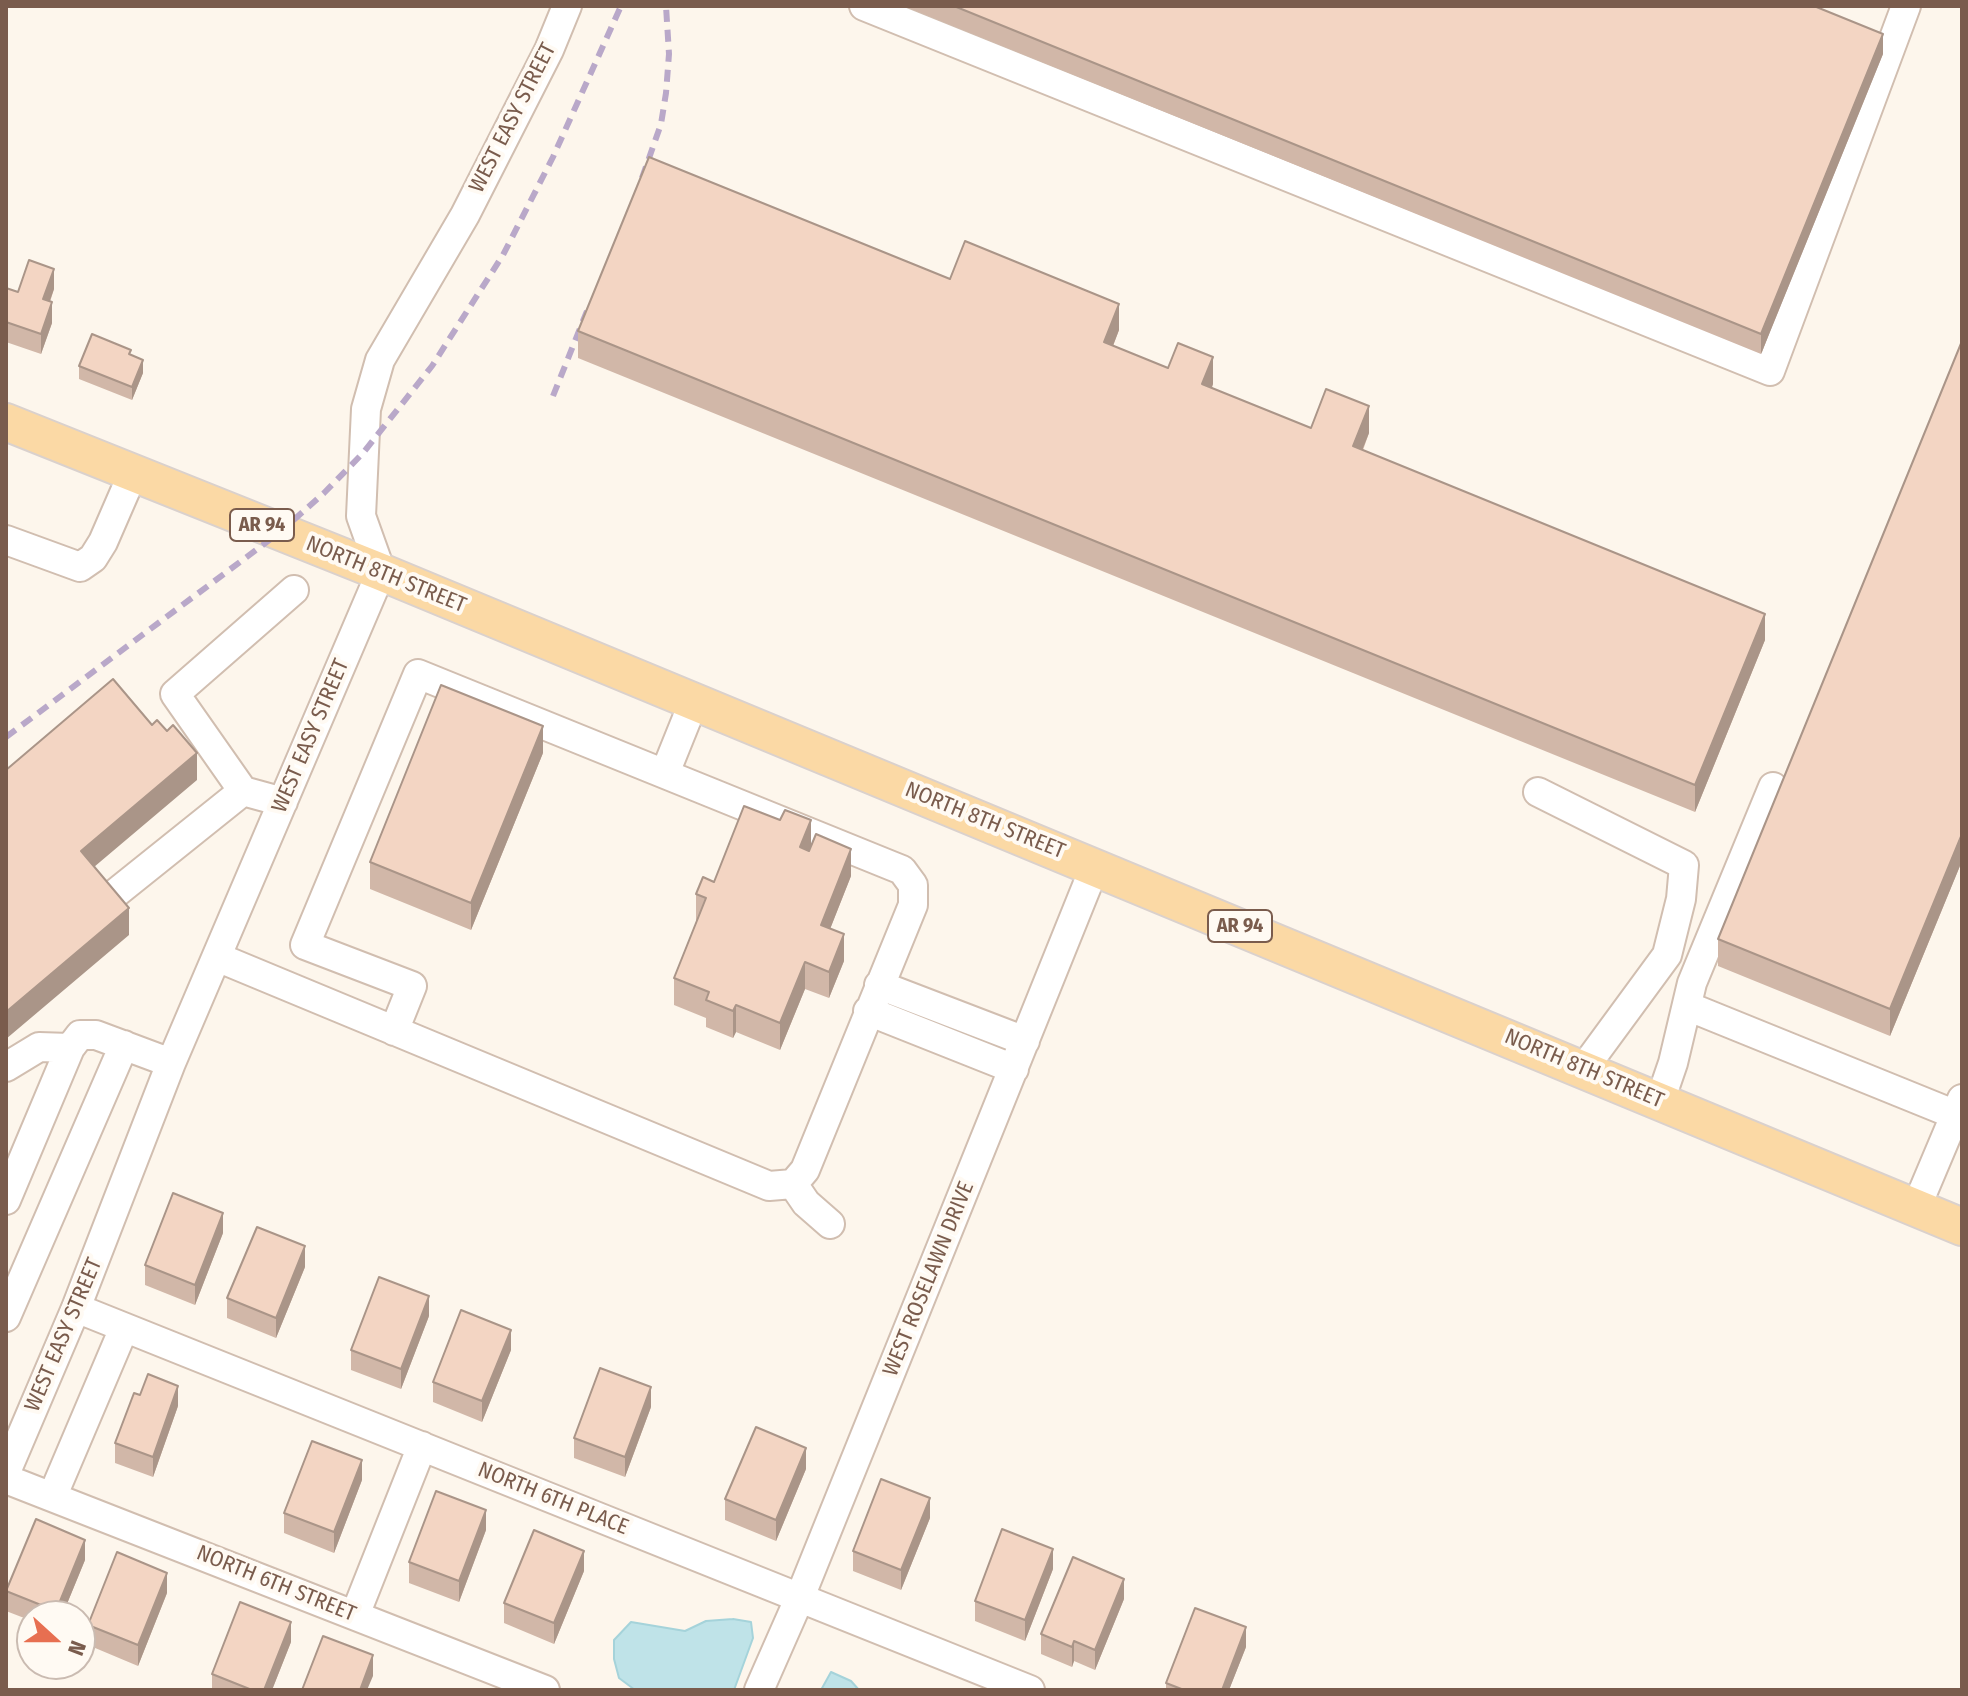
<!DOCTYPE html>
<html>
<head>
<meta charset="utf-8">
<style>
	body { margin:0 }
	#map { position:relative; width:1968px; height:1696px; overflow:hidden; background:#fdf6ec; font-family:"Fira Sans Condensed",sans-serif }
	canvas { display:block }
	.frame { position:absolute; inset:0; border:8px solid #7a5c4d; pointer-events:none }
	.north { position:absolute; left:16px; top:1600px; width:80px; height:80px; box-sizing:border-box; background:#fffaf3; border:2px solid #cabbb1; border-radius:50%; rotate:111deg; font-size:22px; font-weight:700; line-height:32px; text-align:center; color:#7a5c4d }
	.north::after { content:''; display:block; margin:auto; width:28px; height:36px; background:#e76f51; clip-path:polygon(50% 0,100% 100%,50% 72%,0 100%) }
</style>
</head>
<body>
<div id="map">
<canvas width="1968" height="1696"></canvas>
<div class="frame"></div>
<div class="north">N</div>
</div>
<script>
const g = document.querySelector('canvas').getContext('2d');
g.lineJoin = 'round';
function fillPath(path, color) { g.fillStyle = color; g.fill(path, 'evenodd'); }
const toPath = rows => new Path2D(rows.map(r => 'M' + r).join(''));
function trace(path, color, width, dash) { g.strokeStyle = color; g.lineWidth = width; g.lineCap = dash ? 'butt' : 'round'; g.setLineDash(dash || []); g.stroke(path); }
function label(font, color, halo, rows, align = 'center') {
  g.font = font + ' "Fira Sans Condensed",sans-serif'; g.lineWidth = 8; g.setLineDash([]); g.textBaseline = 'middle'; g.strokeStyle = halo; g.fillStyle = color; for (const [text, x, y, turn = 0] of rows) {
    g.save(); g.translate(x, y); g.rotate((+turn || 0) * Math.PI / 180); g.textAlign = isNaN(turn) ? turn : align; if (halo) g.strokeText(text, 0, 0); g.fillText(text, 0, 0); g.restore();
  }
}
const water = toPath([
	[733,1619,751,1622,753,1638,734,1690,635,1690,619,1678,614,1659,614,1640,631,1622,685,1631,706,1621,733,1619],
	[831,1672,851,1681,859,1690,821,1690,831,1672]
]);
fillPath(water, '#bfe3e8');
trace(water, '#a5d3da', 2);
const minor = toPath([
	[864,6,1770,371,1906,6],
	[6,540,80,567,93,558,103,542,133,473],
	[665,773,694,701],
	[1538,792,1684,865,1681,899,1667,955,1584,1068],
	[283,802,243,791,175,694,294,590],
	[107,900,243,791],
	[217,957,769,1186,793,1184,805,1170,913,905,913,885,902,870,892,866,418,674,305,945,412,986,394,1031],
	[879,985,1025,1041],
	[1687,1006,1956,1115],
	[868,1011,1014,1069],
	[6,1067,39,1047,70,1048],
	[1660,1101,1673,1063,1692,983,1773,787],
	[793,1184,806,1203,830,1224],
	[6,1200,70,1048,80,1035,96,1035,171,1063],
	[1916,1208,1962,1099],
	[76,1308,1030,1690],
	[6,1317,124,1045],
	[6,1472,76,1308,171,1063,381,572,361,516,366,409,380,360,465,215,549,50,567,6],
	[6,1479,545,1690],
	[53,1495,124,1328],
	[355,1615,422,1446],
	[759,1690,800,1597,1095,866]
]);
const major = toPath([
	[6,422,381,572,1962,1227]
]);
trace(minor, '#d1beb0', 32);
trace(major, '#dad1cd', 40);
trace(minor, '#fff', 28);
trace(major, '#fbd9a5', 36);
trace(toPath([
	[642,178,661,124,666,93,669,54,666,6],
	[553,396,587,311],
	[6,737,280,532,324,493,363,453,432,366,503,255,553,157,621,6]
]), '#b9a8c9', 6, [12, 8]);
fillPath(toPath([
	[904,6,1814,6,1883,54,1761,354],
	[950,279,1119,330,1113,346,1168,368,1213,384,1212,388,1311,428,1369,433,1363,450,1765,640,1695,812,578,358,578,331],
	[6,288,18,292,54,289,50,302,52,323,41,354,6,342],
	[1962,341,1962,861,1890,1036,1718,966,1718,939],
	[131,355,143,373,132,400,79,379,79,366],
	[543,753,471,930,370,889,370,862],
	[811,846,851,876,830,929,844,961,829,998,805,989,780,1050,736,1032,733,1038,706,1027,706,1018,674,1005,674,978,697,921,696,921,696,894,714,882],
	[223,1233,195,1305,145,1285,145,1265],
	[305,1267,276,1338,227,1318,227,1298],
	[429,1316,401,1389,351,1370,351,1350],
	[511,1350,482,1422,433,1402,433,1382],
	[178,1406,153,1477,115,1463,115,1443],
	[651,1407,625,1477,574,1458,574,1438],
	[806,1469,776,1541,725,1520,725,1499],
	[362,1480,334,1553,284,1533,284,1513],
	[930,1518,901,1590,853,1571,853,1551],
	[486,1530,459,1602,409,1583,409,1562],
	[85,1560,62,1616,32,1616,32,1621,6,1611,6,1591],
	[1053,1569,1025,1641,975,1621,975,1601],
	[584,1571,554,1644,504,1623,504,1603],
	[167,1593,138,1666,88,1645,88,1625],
	[1124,1599,1095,1670,1074,1661,1072,1667,1041,1654,1041,1634],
	[291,1642,272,1690,212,1690,212,1674],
	[1246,1647,1229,1690,1166,1690,1166,1683]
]), '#d1b7a8');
fillPath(toPath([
	[1883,34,1883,54,1761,354,1761,334],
	[54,269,54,289,43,320,43,299],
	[52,302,52,323,41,354,41,334],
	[1119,304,1119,330,1104,369,1104,342],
	[1213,357,1213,384,1202,411,1202,384],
	[143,360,143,373,132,400,132,387],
	[1369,406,1369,433,1353,473,1353,446],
	[1765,614,1765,640,1695,812,1695,785],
	[543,726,543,753,471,930,471,903],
	[197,753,197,780,81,878,81,851],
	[811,820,811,847,800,874,800,847],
	[1962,834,1962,861,1890,1036,1890,1009],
	[851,849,851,876,821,952,821,925],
	[129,908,129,935,6,1039,6,1012],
	[844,934,844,961,829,998,829,972],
	[805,962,805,989,780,1050,780,1023],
	[736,1005,736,1032,733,1038,733,1011],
	[223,1213,223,1233,195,1305,195,1285],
	[305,1246,305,1267,276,1338,276,1318],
	[429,1296,429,1316,401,1389,401,1369],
	[511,1330,511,1350,482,1422,482,1401],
	[178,1386,178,1406,153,1477,153,1457],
	[651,1387,651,1407,625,1477,625,1457],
	[806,1448,806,1469,776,1541,776,1520],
	[362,1460,362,1480,334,1553,334,1532],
	[930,1498,930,1518,901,1590,901,1570],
	[486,1510,486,1530,459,1602,459,1581],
	[85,1540,85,1560,62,1616,56,1616,56,1611],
	[1053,1549,1053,1569,1025,1641,1025,1620],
	[584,1551,584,1571,554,1644,554,1623],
	[167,1573,167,1593,138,1666,138,1645],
	[1124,1579,1124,1599,1095,1670,1095,1650],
	[291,1622,291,1642,272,1690,264,1690],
	[1246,1627,1246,1647,1229,1690,1222,1690],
	[1074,1641,1074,1661,1072,1667,1072,1647],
	[373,1655,373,1676,367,1690,360,1690]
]), '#aa9588');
const building = toPath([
	[954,6,1814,6,1883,34,1761,334,954,6],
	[649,157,950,279,965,241,1119,304,1104,342,1168,368,1178,343,1213,357,1202,384,1311,428,1326,389,1369,406,1353,446,1765,614,1695,785,578,331,649,157],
	[29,260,54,269,43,299,52,302,41,334,6,322,6,288,18,292,29,260],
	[92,334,131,350,129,354,143,360,132,387,79,366,92,334],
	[1962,341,1962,834,1890,1009,1718,939,1962,341],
	[113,679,152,725,157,720,167,731,173,725,197,753,81,851,129,908,6,1012,6,770,113,679],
	[441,685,543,726,471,903,370,862,441,685],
	[744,806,780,820,785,810,811,820,800,847,809,851,816,834,851,849,821,925,844,934,829,972,805,962,780,1023,736,1005,733,1011,706,1000,709,992,674,978,706,898,696,894,703,877,714,882,744,806],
	[173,1193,223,1213,195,1285,145,1265,173,1193],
	[257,1227,305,1246,276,1318,227,1298,257,1227],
	[379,1277,429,1296,401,1369,351,1350,379,1277],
	[461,1310,511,1330,482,1401,433,1382,461,1310],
	[600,1368,651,1387,625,1457,574,1438,600,1368],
	[148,1374,178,1386,153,1457,115,1443,134,1393,140,1395,148,1374],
	[756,1427,806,1448,776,1520,725,1499,756,1427],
	[312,1441,362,1460,334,1532,284,1513,312,1441],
	[881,1479,930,1498,901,1570,853,1551,881,1479],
	[436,1491,486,1510,459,1581,409,1562,436,1491],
	[36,1519,85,1540,56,1611,6,1591,36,1519],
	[1002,1529,1053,1549,1025,1620,975,1601,1002,1529],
	[534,1530,584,1551,554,1623,504,1603,534,1530],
	[117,1552,167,1573,138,1645,88,1625,117,1552],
	[1073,1557,1124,1579,1095,1650,1074,1641,1072,1647,1041,1634,1073,1557],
	[240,1602,291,1622,264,1690,252,1690,212,1674,240,1602],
	[1195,1608,1246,1627,1222,1690,1184,1690,1166,1683,1195,1608],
	[323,1636,373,1655,360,1690,302,1690,323,1636]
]);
fillPath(building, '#f3d5c3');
trace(building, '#aa9588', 2);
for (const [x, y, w] of [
	[262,525,64],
	[1240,926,64]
]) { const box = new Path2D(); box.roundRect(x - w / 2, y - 16, w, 32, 6); g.fillStyle = '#fffaf3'; g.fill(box); trace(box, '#7a5c4d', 2); }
label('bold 20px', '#7a5c4d', null, [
	["AR 94",262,525],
	["AR 94",1240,926]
]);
label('22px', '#7a5c4d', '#fffaf3', [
	["WEST EASY STREET",513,118,-63],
	["NORTH 8TH STREET",386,575,22],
	["WEST EASY STREET",311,736,-67],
	["NORTH 8TH STREET",985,821,22],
	["NORTH 8TH STREET",1584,1069,23],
	["WEST ROSELAWN DRIVE",929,1279,-68],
	["WEST EASY STREET",64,1335,-67],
	["NORTH 6TH PLACE",553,1499,22],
	["NORTH 6TH STREET",276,1584,22]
]);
</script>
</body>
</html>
